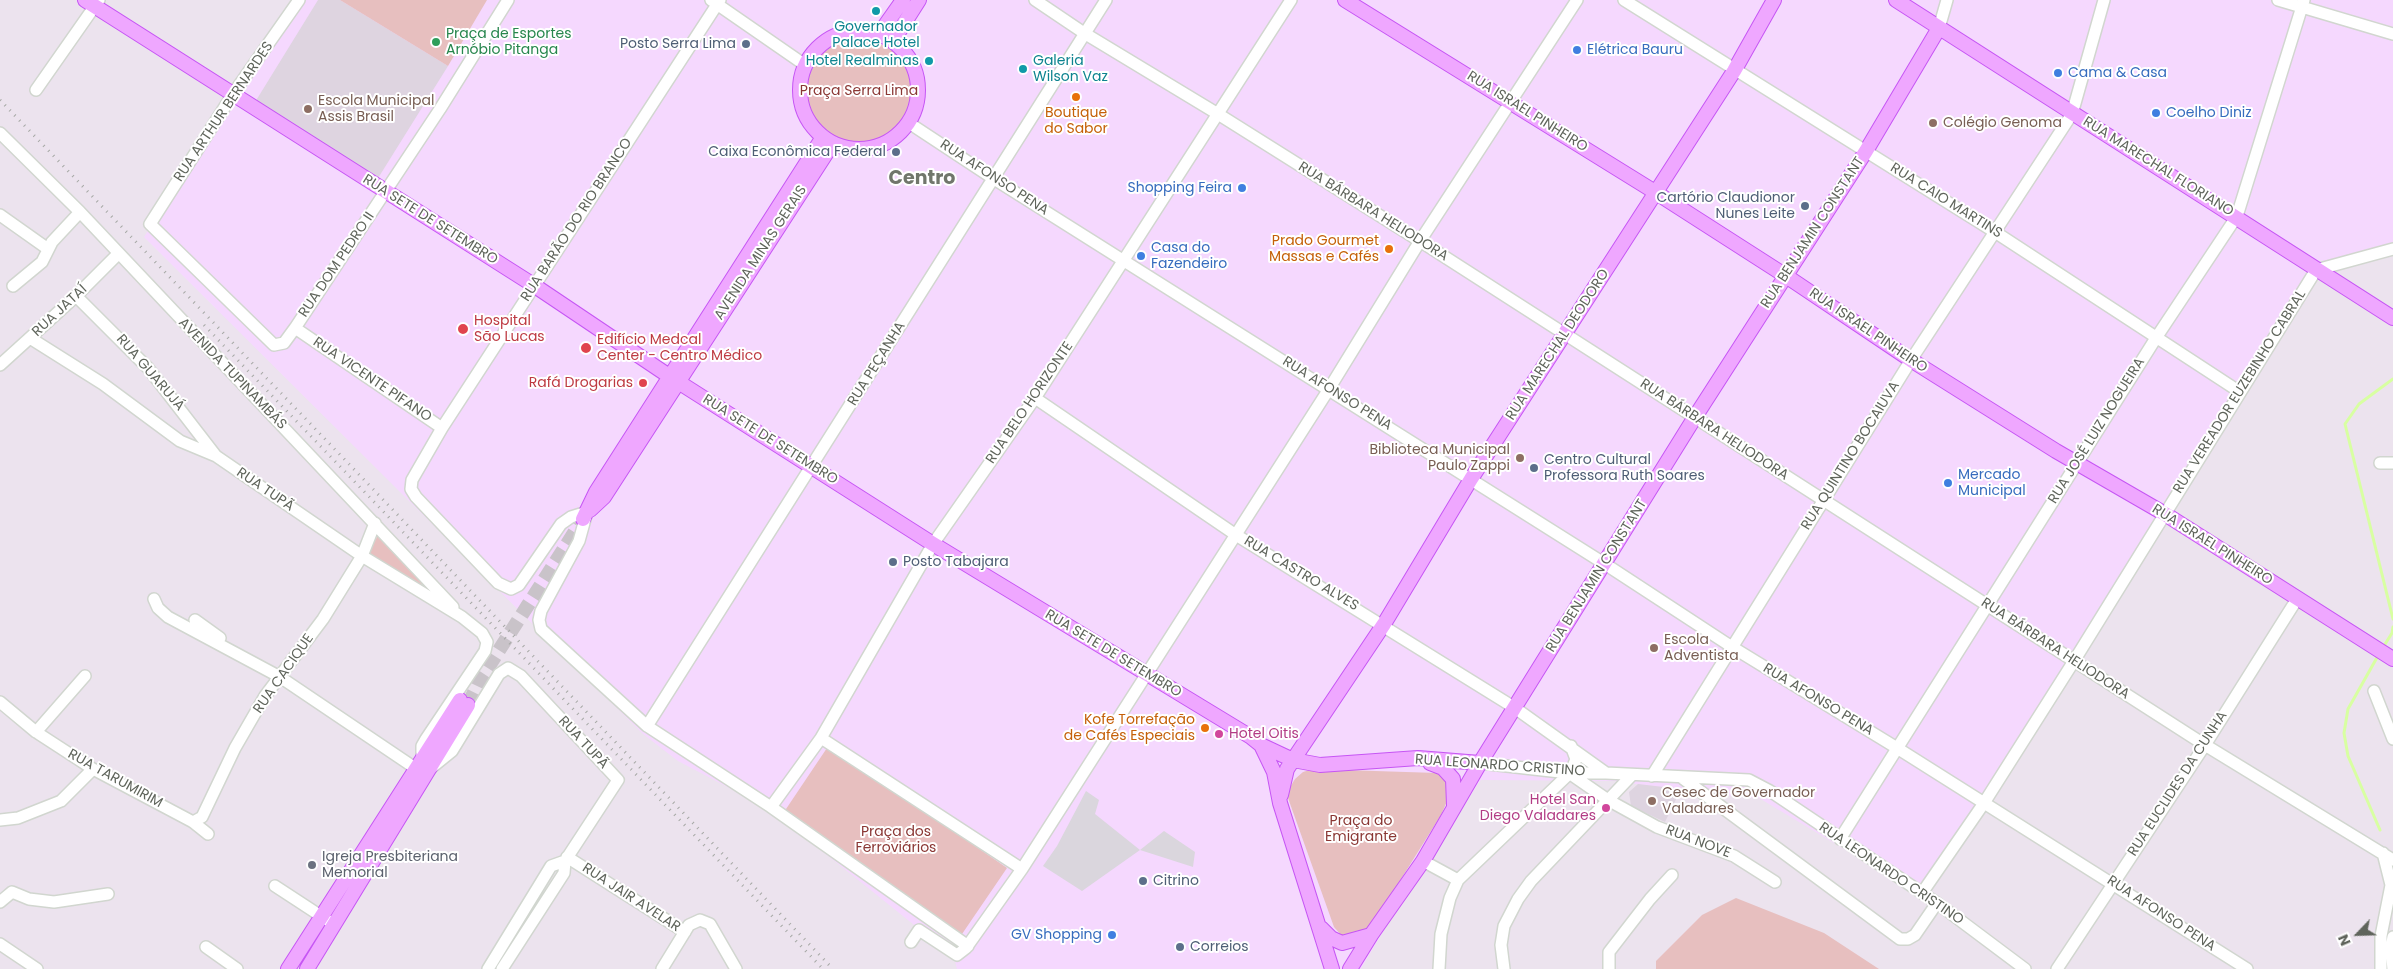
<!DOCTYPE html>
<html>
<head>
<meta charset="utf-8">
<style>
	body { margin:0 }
	#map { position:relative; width:2393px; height:969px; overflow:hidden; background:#ece3ee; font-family:Poppins,sans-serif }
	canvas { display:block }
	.north { position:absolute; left:2333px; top:909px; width:50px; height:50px; -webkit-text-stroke:4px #fff; paint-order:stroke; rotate:246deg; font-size:14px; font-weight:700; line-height:20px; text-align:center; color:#5f645b }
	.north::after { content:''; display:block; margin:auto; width:18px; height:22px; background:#5f645b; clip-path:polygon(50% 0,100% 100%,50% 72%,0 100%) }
</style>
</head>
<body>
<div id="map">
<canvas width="2393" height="969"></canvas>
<div class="north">N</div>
</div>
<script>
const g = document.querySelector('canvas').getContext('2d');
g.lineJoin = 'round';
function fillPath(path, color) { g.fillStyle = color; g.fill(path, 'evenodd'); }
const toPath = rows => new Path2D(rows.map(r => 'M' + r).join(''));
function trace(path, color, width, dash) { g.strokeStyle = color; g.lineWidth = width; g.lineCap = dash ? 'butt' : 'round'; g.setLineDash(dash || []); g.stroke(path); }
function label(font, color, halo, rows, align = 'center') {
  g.font = font + ' Poppins,sans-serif'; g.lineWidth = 4; g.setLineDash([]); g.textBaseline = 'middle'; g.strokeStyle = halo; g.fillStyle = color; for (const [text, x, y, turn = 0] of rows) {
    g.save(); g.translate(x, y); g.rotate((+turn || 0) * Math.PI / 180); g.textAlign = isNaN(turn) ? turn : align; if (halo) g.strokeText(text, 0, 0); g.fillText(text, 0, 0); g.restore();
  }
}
fillPath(toPath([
	[295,0,2393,0,2393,244,2310,272,1922,896,1759,798,1680,792,1619,781,1481,780,1423,864,1361,969,957,969,954,957,771,810,678,761,643,734,144,237]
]), '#f5d8fe');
fillPath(toPath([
	[1086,791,1099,800,1095,814,1140,850,1164,831,1195,852,1193,867,1140,850,1082,891,1043,866,1057,846]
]), '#dad6dd');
fillPath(toPath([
	[318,0,340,0,448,66,375,183,252,107],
	[1638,784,1681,789,1665,822,1631,806,1629,792]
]), '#ded4e0');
fillPath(toPath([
	[340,0,487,0,448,66],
	'807 91a52 52 0 1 1 104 0a52 52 0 1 1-104 0Z',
	[380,532,450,607,366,556],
	[829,745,1007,868,962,934,784,812],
	[1313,769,1437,773,1443,774,1450,784,1448,799,1441,815,1371,927,1363,935,1342,936,1334,927,1288,798,1289,789,1295,779,1303,772],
	[1736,898,1824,933,1879,969,1656,969,1656,961,1702,915]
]), '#e7bfbf');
trace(toPath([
	[2393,379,2359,404,2345,424,2393,619],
	[2382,649,2392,633,2393,627],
	[2379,654,2348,709,2344,733,2348,756,2380,830]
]), '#d8ffa2', 3);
trace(toPath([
	[468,705,480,680,583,519]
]), '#c9c3c9', 14, [14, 7]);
const minor = toPath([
	[299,0,233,94,150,224,274,345,284,343,295,328,440,109,508,0],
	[711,0,805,65],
	[720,0,442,428,412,480,411,489,416,497,498,583,511,589,519,585,561,524,571,517,587,512,579,541,541,611,539,620,541,629,647,726,771,807,968,946],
	[1035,0,1084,33,1218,114,1420,241,2205,745,2393,860],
	[1624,0,1995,232,2240,392],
	[2278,0,2393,34],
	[1939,28,1947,0],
	[36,90,99,0],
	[909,123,994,179,1605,564,1732,647,1897,748,2247,969],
	[0,133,80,212,453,607],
	[0,215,48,249],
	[13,286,42,262,52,242,80,212],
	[76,296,148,368,216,456],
	[295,328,442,428],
	[30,338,103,384,180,441,216,456,362,556,462,617,482,633,487,642,485,651,426,739,422,746,422,759],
	[0,365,76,296,118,254],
	[1035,398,1236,535,1515,708,1606,773],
	[2380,463,2393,463],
	[154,599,158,608,168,617,280,677,415,768],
	[195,620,220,638],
	[2374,691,2393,739],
	[0,702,36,732,93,769,193,822,208,834],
	[647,726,1106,0],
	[36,732,85,676],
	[821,738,1022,869],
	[1480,763,1569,773,1606,773,1749,780,1770,791,1937,903,2025,969],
	[431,768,452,751,499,674,508,668,521,676,618,780,565,861,564,873,502,969],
	[1569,773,1608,800,1657,827,1734,856,1775,882],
	[1652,776,1911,360,2072,114,2104,0],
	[1681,777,1900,939,1908,939,1915,935,1937,903],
	[771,807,821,738,933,544,1035,398,1291,0],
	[0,820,18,818,61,801,93,769],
	[193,822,202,817,235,748,265,696,323,619,362,556,375,523],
	[1840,839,2156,338,2237,216,2304,0],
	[567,857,685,932],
	[1423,861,1458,880],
	[275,886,327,920],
	[1922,893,1984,803,2074,661,2316,270,2393,249],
	[0,902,12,892,29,899,54,902,108,894],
	[911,942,919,930,957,955,966,948,1022,869,1329,389,1420,241,1577,0],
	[0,944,37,969],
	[206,947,237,969],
	[488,969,551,866,565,861],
	[662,969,689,925,700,920,710,924,736,969],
	[1439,969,1441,934,1450,898,1458,880,1571,772,1576,759,1571,746],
	[1504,969,1501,945,1504,926,1518,899,1531,881,1632,775],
	[1609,969,1609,952,1650,899,1672,875],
	[2057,969,2205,745,2297,599],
	[2381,969,2381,936,2391,885,2383,853],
	[2393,969,2391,948,2393,937]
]);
const major = toPath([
	[85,0,535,286,669,376,933,544,1251,737,1261,745,1274,772,1280,803,1332,969],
	[1345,0,1655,192,1786,276,1911,360,2056,451,2165,514,2393,659],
	[1896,0,2393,318],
	'800 90a59 59 0 1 1 118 0a59 59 0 1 1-118 0Z',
	[879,34,903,0],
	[893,41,919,0],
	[590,510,604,497,833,143],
	[583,519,596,492,823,137],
	[1261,745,1293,760,1320,765,1418,758,1480,763],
	[1430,763,1443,768,1453,779,1454,805],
	[1281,795,1287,769,1384,624,1471,479,1734,71,1774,0],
	[1321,928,1331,938,1342,943,1371,935],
	[288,969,460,700],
	[307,969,468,705],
	[1350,969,1371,935,1423,861,1480,763,1695,417,1866,151,1939,28]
]);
trace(minor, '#d1d6cf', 14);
trace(major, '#c656f4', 16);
trace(minor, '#fff', 11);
trace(major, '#efa7ff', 14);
trace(toPath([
	[0,100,833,969],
	[204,325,823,969]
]), '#a6a8a5', 3, [1, 6]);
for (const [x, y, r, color] of [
	[876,11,5,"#0f9aa8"],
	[436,42,5,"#2e9e5b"],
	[746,44,5,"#5c6f8a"],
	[1577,50,5,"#3f7fe0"],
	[929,61,5,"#0f9aa8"],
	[1023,69,5,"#0f9aa8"],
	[2058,73,5,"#3f7fe0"],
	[1076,97,5,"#e8710a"],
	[308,109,5,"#8d6e63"],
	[2156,113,5,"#3f7fe0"],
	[1933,123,5,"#8d6e63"],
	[896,152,5,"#5c6f8a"],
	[1242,188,5,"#3f7fe0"],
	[1805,206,5,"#5c6f8a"],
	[1389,249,5,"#e8710a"],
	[1141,256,5,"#3f7fe0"],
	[463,329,6,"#e0444e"],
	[586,348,6,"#e0444e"],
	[643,383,5,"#e0444e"],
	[1520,458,5,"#8d6e63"],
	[1534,468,5,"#5c6f8a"],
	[1948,483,5,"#3f7fe0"],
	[893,562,5,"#5c6f8a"],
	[1654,648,5,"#8d6e63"],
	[1205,728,5,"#e8710a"],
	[1219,734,5,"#d1479c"],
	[1652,801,5,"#8d6e63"],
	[1606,808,5,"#d1479c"],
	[312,865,5,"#6b7280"],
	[1143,881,5,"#5c6f8a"],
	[1112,935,5,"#3f7fe0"],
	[1180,947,5,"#5c6f8a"]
]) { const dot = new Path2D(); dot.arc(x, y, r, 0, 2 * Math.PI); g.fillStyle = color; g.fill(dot); trace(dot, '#fff', 2); }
label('14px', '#0d838f', '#fff', [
	["Governador",876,27],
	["Palace Hotel",876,43],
	["Hotel Realminas",919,61,"right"],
	["Galeria",1033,61,"left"],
	["Wilson Vaz",1033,77,"left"]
]);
label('14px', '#27864d', '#fff', [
	["Praça de Esportes",446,34],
	["Arnóbio Pitanga",446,50]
], 'left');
label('14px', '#4e5e75', '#fff', [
	["Posto Serra Lima",736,44,"right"],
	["Caixa Econômica Federal",886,152,"right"],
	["Cartório Claudionor",1795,198,"right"],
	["Nunes Leite",1795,214,"right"],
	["Centro Cultural",1544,460],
	["Professora Ruth Soares",1544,476],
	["Posto Tabajara",903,562],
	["Citrino",1153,881],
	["Correios",1190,947]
], 'left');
label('14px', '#366cbe', '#fff', [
	["Elétrica Bauru",1587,50],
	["Cama & Casa",2068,73],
	["Coelho Diniz",2166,113],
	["Shopping Feira",1232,188,"right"],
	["Casa do",1151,248],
	["Fazendeiro",1151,264],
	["Mercado",1958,475],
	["Municipal",1958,491],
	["GV Shopping",1102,935,"right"]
], 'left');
label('14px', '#8a3734', '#fff', [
	["Praça Serra Lima",859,91],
	["Praça do",1361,821],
	["Emigrante",1361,837],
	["Praça dos",896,832],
	["Ferroviários",896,848]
]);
label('14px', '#785e54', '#fff', [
	["Escola Municipal",318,101],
	["Assis Brasil",318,117],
	["Colégio Genoma",1943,123],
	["Biblioteca Municipal",1510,450,"right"],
	["Paulo Zappi",1510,466,"right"],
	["Escola",1664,640],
	["Adventista",1664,656],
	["Cesec de Governador",1662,793],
	["Valadares",1662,809]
], 'left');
label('14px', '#5f645b', '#fff', [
	["RUA ARTHUR BERNARDES",224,112,-56],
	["RUA ISRAEL PINHEIRO",1527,112,32],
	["RUA MARECHAL FLORIANO",2158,167,32],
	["RUA AFONSO PENA",994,178,33],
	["RUA CAIO MARTINS",1946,201,32],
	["RUA BÁRBARA HELIODORA",1373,212,32],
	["RUA SETE DE SETEMBRO",430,220,32],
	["RUA BARÃO DO RIO BRANCO",577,220,-57],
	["RUA BENJAMIN CONSTANT",1813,233,-57],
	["AVENIDA MINAS GERAIS",761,253,-57],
	["RUA DOM PEDRO II",337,265,-56],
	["RUA JATAÍ",60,311,-43],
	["RUA ISRAEL PINHEIRO",1868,331,34],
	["RUA MARECHAL DEODORO",1558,345,-57],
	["RUA PEÇANHA",877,364,-58],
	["RUA GUARUJÁ",150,373,49],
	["AVENIDA TUPINAMBÁS",232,374,46],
	["RUA VICENTE PIFANO",372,380,34],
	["RUA VEREADOR EUZEBINHO CABRAL",2240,392,-58],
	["RUA AFONSO PENA",1337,394,32],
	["RUA BELO HORIZONTE",1030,403,-56],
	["RUA BÁRBARA HELIODORA",1714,430,33],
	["RUA JOSÉ LUIZ NOGUEIRA",2097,431,-58],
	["RUA SETE DE SETEMBRO",770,440,32],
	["RUA QUINTINO BOCAIUVA",1851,456,-58],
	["RUA TUPÃ",265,490,34],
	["RUA ISRAEL PINHEIRO",2212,545,32],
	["RUA CASTRO ALVES",1301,574,31],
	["RUA BENJAMIN CONSTANT",1597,576,-58],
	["RUA BÁRBARA HELIODORA",2055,649,33],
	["RUA SETE DE SETEMBRO",1113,654,31],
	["RUA CACIQUE",284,674,-55],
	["RUA AFONSO PENA",1818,700,31],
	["RUA TUPÃ",583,743,47],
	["RUA LEONARDO CRISTINO",1500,766,4],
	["RUA TARUMIRIM",115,779,29],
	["RUA EUCLIDES DA CUNHA",2178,784,-57],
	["RUA NOVE",1698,842,21],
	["RUA LEONARDO CRISTINO",1891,874,34],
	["RUA JAIR AVELAR",631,898,33],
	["RUA AFONSO PENA",2161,914,33]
]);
label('14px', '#c56008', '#fff', [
	["Boutique",1076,113,"center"],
	["do Sabor",1076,129,"center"],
	["Prado Gourmet",1379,241],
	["Massas e Cafés",1379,257],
	["Kofe Torrefação",1195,720],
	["de Cafés Especiais",1195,736]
], 'right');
label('14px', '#be3a42', '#fff', [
	["Hospital",474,321],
	["São Lucas",474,337],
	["Edifício Medcal",597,340],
	["Center - Centro Médico",597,356],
	["Rafá Drogarias",633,383,"right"]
], 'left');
label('14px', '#b23c85', '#fff', [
	["Hotel Oitis",1229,734],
	["Hotel San",1596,800,"right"],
	["Diego Valadares",1596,816,"right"]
], 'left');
label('14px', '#5b616d', '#fff', [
	["Igreja Presbiteriana",322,857],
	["Memorial",322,873]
], 'left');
label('bold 19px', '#71766c', '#fff', [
	["Centro",922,179]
]);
</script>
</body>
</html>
